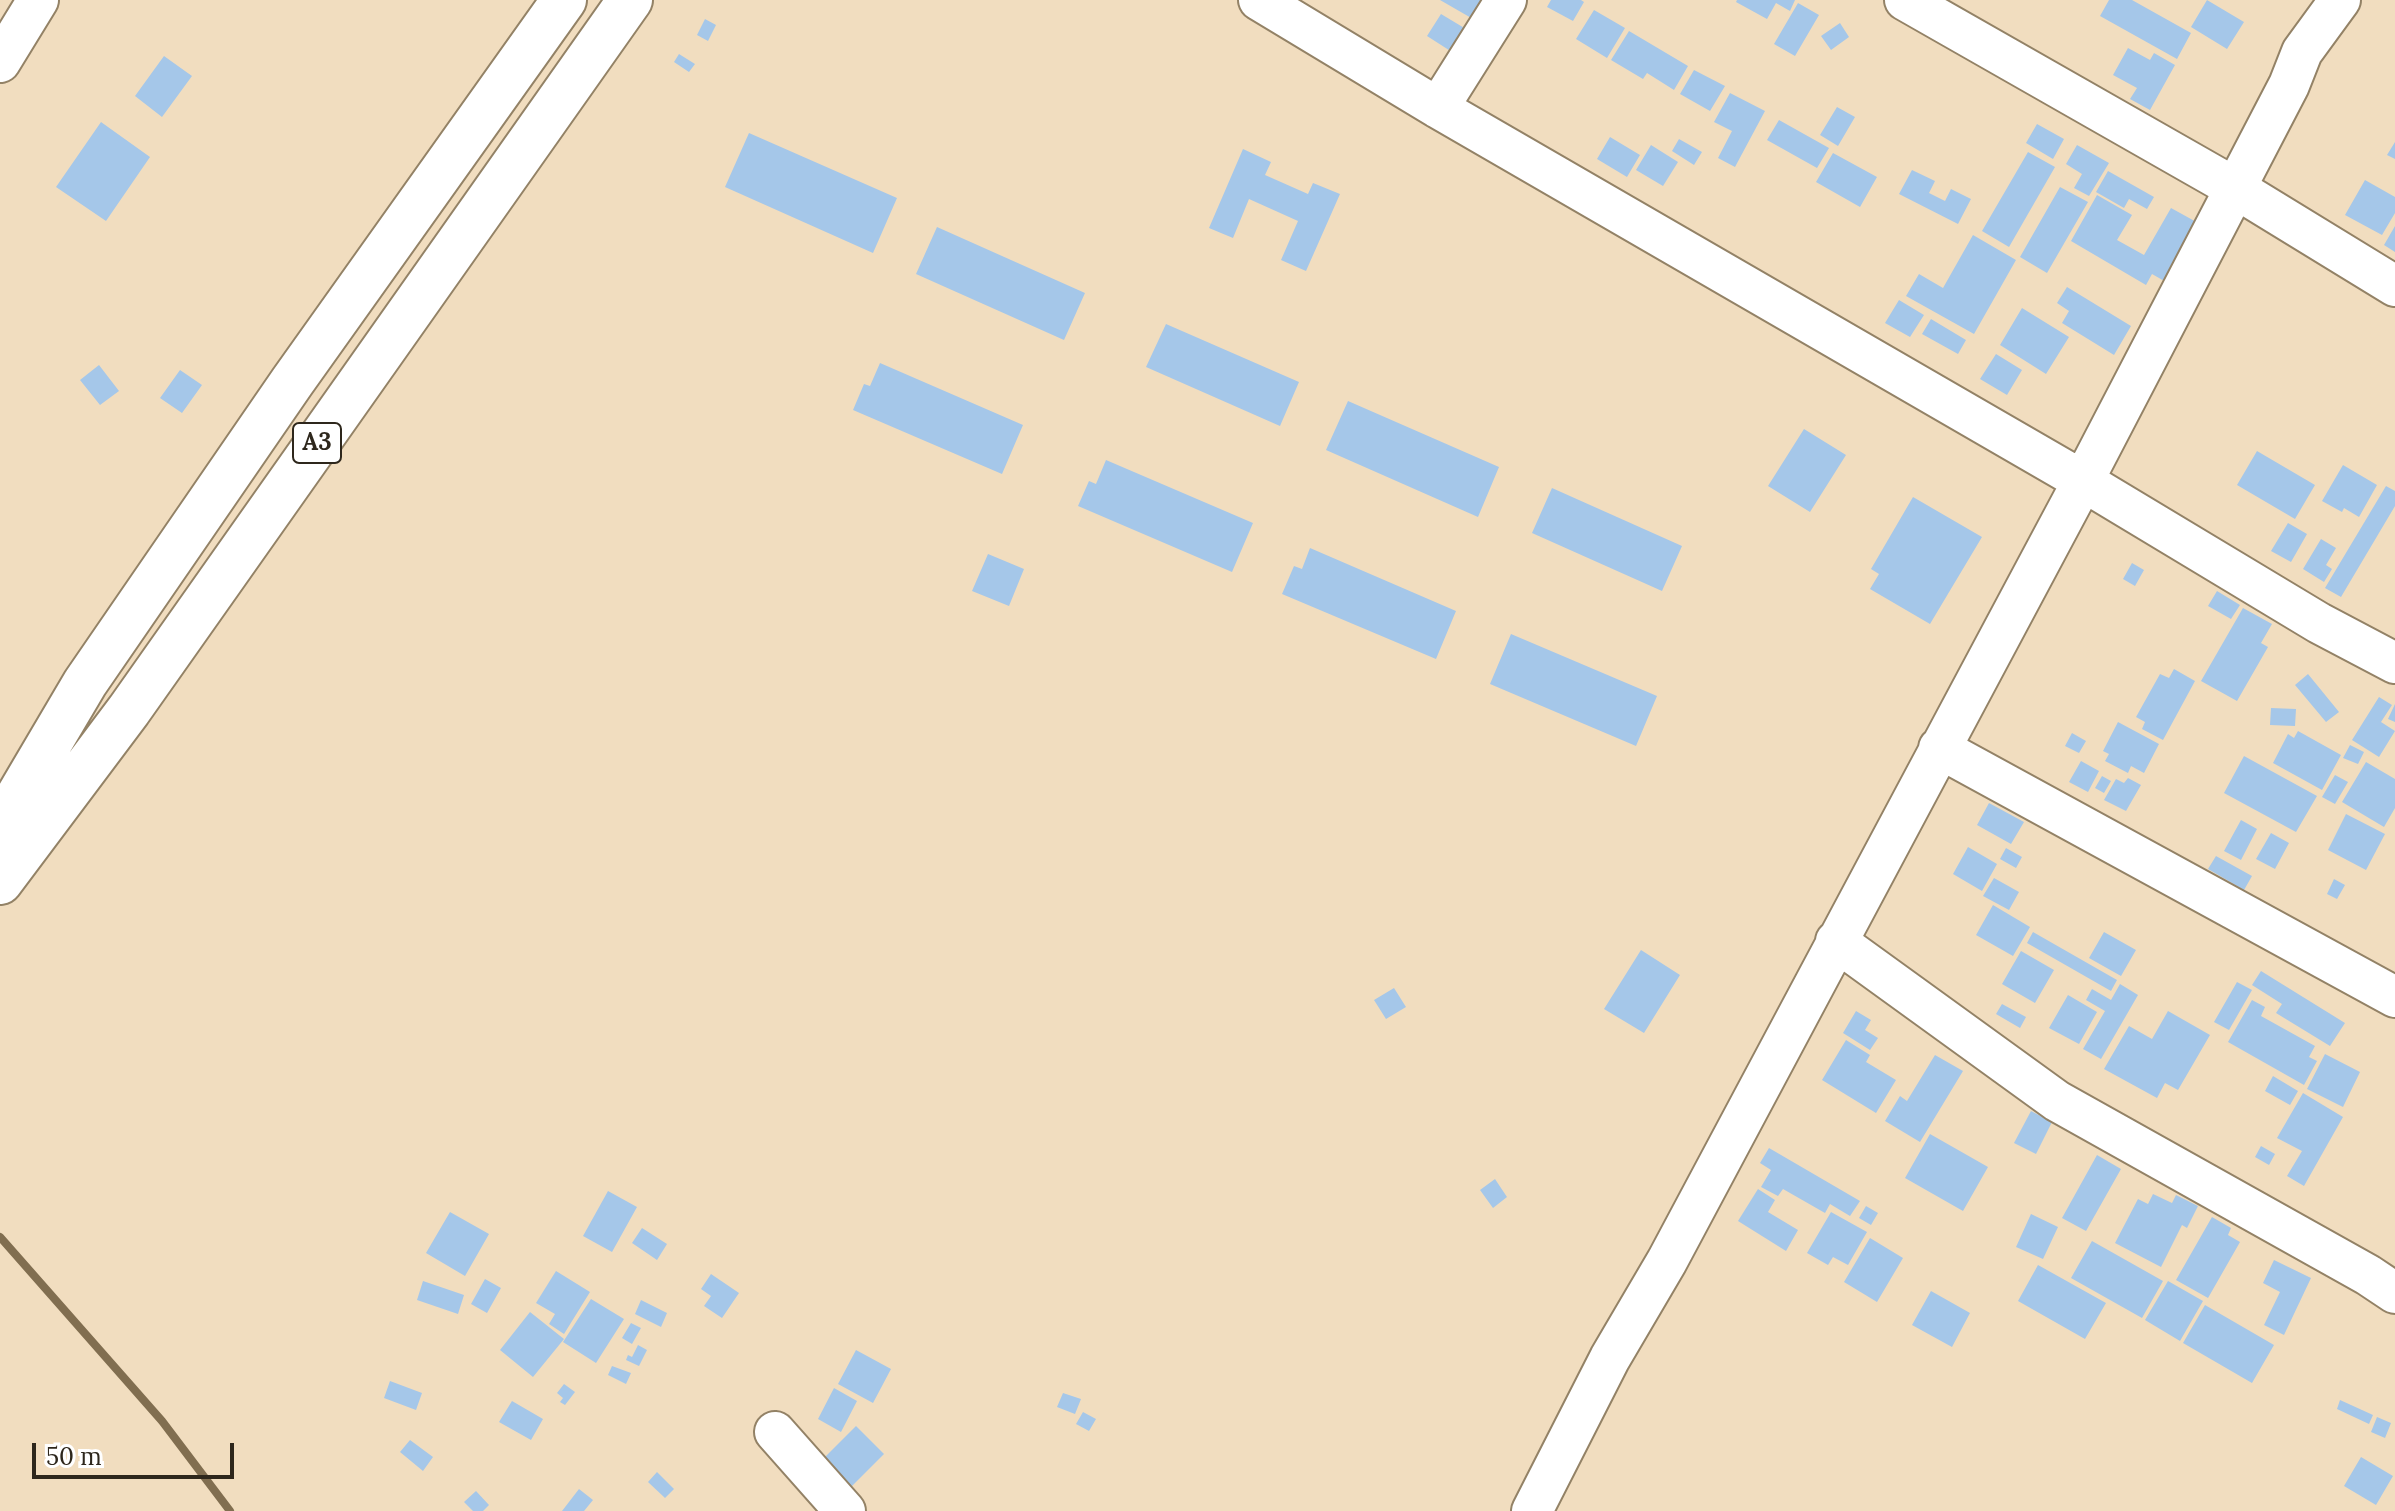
<!DOCTYPE html>
<html>
<head>
<meta charset="utf-8">
<style>
	body { margin:0 }
	#map { position:relative; width:2395px; height:1511px; overflow:hidden; background:#f1ddbf; font-family:Lora,serif }
	canvas { display:block }
	.scale { position:absolute; left:32px; top:1443px; width:202px; height:36px; box-sizing:border-box; border:4px solid #2e271c; border-top:0; padding-left:10px; font-size:24px; line-height:28px; white-space:nowrap; color:#2e271c; -webkit-text-stroke:6px #fff; paint-order:stroke }
</style>
</head>
<body>
<div id="map">
<canvas width="2395" height="1511"></canvas>
<div class="scale">50 m</div>
</div>
<script>
const g = document.querySelector('canvas').getContext('2d');
g.lineJoin = 'round';
const toPath = rows => new Path2D(rows.map(r => 'M' + r).join(''));
function trace(path, color, width, dash) { g.strokeStyle = color; g.lineWidth = width; g.lineCap = dash ? 'butt' : 'round'; g.setLineDash(dash || []); g.stroke(path); }
function fillPath(path, color) { g.fillStyle = color; g.fill(path, 'evenodd'); }
function label(font, color, halo, rows, align = 'center') {
  g.font = font + ' Lora,serif'; g.lineWidth = 7; g.setLineDash([]); g.textBaseline = 'middle'; g.strokeStyle = halo; g.fillStyle = color; for (const [text, x, y, turn = 0] of rows) {
    g.save(); g.translate(x, y); g.rotate((+turn || 0) * Math.PI / 180); g.textAlign = isNaN(turn) ? turn : align; if (halo) g.strokeText(text, 0, 0); g.fillText(text, 0, 0); g.restore();
  }
}
trace(toPath([
	[0,1237,162,1421,230,1511]
]), '#816e50', 8);
fillPath(toPath([
	[1440,0,1484,0,1473,19],
	[1551,0,1581,0,1584,2,1573,21,1547,7],
	[1737,0,1795,0,1790,11,1776,3,1767,19,1736,2],
	[2109,0,2132,0,2191,33,2177,59,2100,16],
	[2207,0,2244,22,2227,49,2191,27],
	[1798,3,1819,15,1795,56,1774,44],
	[1594,10,1625,28,1607,58,1576,39],
	[1441,14,1466,29,1452,52,1427,36],
	[705,19,716,25,708,41,697,35],
	[1840,23,1849,37,1831,50,1821,36],
	[1629,31,1688,66,1674,90,1647,73,1643,79,1611,60],
	[2128,48,2150,60,2154,53,2175,65,2150,110,2130,99,2137,88,2113,75],
	[679,54,695,64,689,72,674,62],
	[164,56,192,76,162,117,135,96],
	[1694,70,1725,86,1710,111,1680,94],
	[1730,93,1765,111,1735,167,1718,158,1732,131,1714,122],
	[1837,107,1855,117,1838,146,1820,135],
	[1779,120,1829,148,1817,168,1767,140],
	[101,122,150,157,106,221,56,187],
	[2037,124,2064,139,2053,159,2026,143],
	[749,133,897,198,873,253,725,187],
	[1610,137,1640,155,1627,177,1597,159],
	[1679,139,1702,152,1694,165,1672,151],
	[2395,142,2395,159,2387,155],
	[1651,145,1678,162,1663,186,1636,170],
	[2077,145,2109,163,2089,196,2074,188,2082,174,2066,164],
	[1243,149,1271,162,1265,175,1308,194,1313,183,1340,194,1306,271,1281,260,1298,221,1249,199,1233,238,1209,228],
	[2028,152,2055,167,2009,247,1982,231],
	[1833,153,1877,177,1860,207,1816,182],
	[1912,170,1935,181,1929,193,1945,201,1951,189,1971,199,1958,224,1899,194],
	[2108,171,2154,197,2147,209,2129,199,2124,208,2096,192],
	[2365,180,2395,197,2395,213,2382,235,2345,215],
	[2060,187,2088,202,2047,273,2020,257],
	[2097,195,2132,215,2117,240,2144,255,2171,208,2200,224,2166,282,2152,274,2146,285,2071,241],
	[2395,226,2395,252,2384,245],
	[937,227,1085,293,1064,340,916,274],
	[1973,235,2016,260,1974,334,1906,296,1919,274,1943,288],
	[2067,287,2131,326,2114,355,2062,323,2069,311,2057,303],
	[1899,300,1924,315,1910,337,1885,323],
	[2022,308,2069,337,2046,374,2000,345],
	[1931,319,1966,340,1958,354,1922,334],
	[1166,324,1299,382,1280,426,1146,367],
	[1996,354,2022,370,2007,395,1980,379],
	[880,363,1023,425,1002,474,853,410,864,384,870,386],
	[99,365,119,391,100,405,80,380],
	[180,370,202,385,182,413,160,398],
	[1348,401,1499,467,1478,517,1326,450],
	[1804,429,1846,455,1810,512,1768,486],
	[2257,451,2315,485,2295,519,2237,485],
	[1106,460,1253,523,1232,572,1078,506,1089,481,1096,484],
	[2343,465,2377,485,2359,517,2344,508,2342,512,2322,501],
	[2386,486,2395,491,2395,506,2341,597,2325,588],
	[1552,488,1682,546,1662,591,1532,533],
	[1913,497,1982,537,1930,624,1870,589,1879,574,1871,569],
	[2288,523,2307,534,2291,562,2271,551],
	[2321,539,2336,548,2326,565,2332,569,2324,582,2303,569],
	[1310,548,1456,611,1436,659,1282,594,1294,566,1302,569],
	[988,554,1024,569,1009,606,972,591],
	[2132,563,2144,570,2135,586,2123,579],
	[2217,591,2240,605,2231,619,2208,606],
	[2243,608,2272,624,2261,643,2268,647,2237,701,2201,681],
	[1511,634,1657,696,1636,746,1490,684],
	[2174,669,2195,681,2163,740,2142,729,2145,722,2136,717,2160,674,2169,678],
	[2308,674,2339,712,2326,722,2295,685],
	[2379,697,2392,705,2381,722,2395,731,2379,757,2352,740],
	[2395,704,2395,722,2388,719],
	[2271,708,2296,709,2295,726,2270,725],
	[2118,722,2159,744,2144,773,2131,766,2128,773,2105,761,2109,754,2103,751],
	[2298,731,2341,755,2322,790,2273,763,2288,734,2294,738],
	[2072,733,2086,741,2079,753,2065,746],
	[2350,745,2364,752,2358,764,2343,758],
	[2244,756,2317,796,2296,832,2224,793],
	[2081,761,2099,771,2088,792,2069,782],
	[2366,762,2395,779,2395,808,2384,827,2342,802],
	[2335,775,2348,782,2335,804,2322,797],
	[2102,776,2111,781,2104,793,2095,788],
	[2128,778,2141,785,2126,811,2104,800,2116,779,2124,783],
	[1989,803,2024,822,2011,844,1977,825],
	[2346,814,2385,834,2366,870,2328,850],
	[2241,820,2257,829,2241,860,2224,851],
	[2271,833,2289,843,2275,869,2256,859],
	[1968,847,1997,864,1982,891,1953,874],
	[2006,848,2022,857,2016,868,2000,859],
	[2216,856,2252,876,2244,890,2208,869],
	[1994,878,2019,892,2009,910,1983,896],
	[2334,879,2345,885,2337,899,2327,894],
	[1993,905,2030,927,2013,956,1976,935],
	[2033,932,2117,980,2111,991,2027,943],
	[2104,932,2136,950,2121,976,2089,958],
	[1641,950,1680,975,1644,1033,1604,1009],
	[2021,951,2054,970,2035,1003,2002,984],
	[2261,971,2345,1023,2330,1046,2276,1013,2282,1004,2252,985],
	[2237,982,2252,990,2229,1030,2214,1022],
	[2120,984,2138,995,2101,1059,2083,1049,2105,1011,2086,1000,2092,989,2111,1000],
	[1394,988,1406,1007,1386,1019,1374,1000],
	[2068,995,2097,1012,2079,1044,2049,1028],
	[2252,1000,2265,1007,2261,1016,2315,1046,2309,1057,2317,1061,2304,1085,2228,1042],
	[2002,1004,2026,1017,2020,1028,1996,1014],
	[1856,1011,1871,1020,1865,1030,1878,1038,1870,1050,1843,1033],
	[2168,1011,2210,1035,2178,1090,2165,1083,2157,1098,2104,1069,2129,1026,2152,1039],
	[1846,1040,1870,1055,1866,1062,1896,1080,1876,1113,1822,1080],
	[2325,1054,2360,1072,2343,1107,2307,1089],
	[1935,1055,1963,1071,1920,1142,1885,1121,1900,1096,1907,1101],
	[2273,1076,2298,1091,2290,1105,2265,1091],
	[2303,1093,2343,1117,2304,1186,2287,1176,2302,1151,2277,1138],
	[2031,1111,2052,1122,2036,1154,2014,1143],
	[1930,1134,1988,1167,1963,1211,1905,1178],
	[2261,1146,2275,1154,2269,1165,2255,1157],
	[1769,1148,1860,1201,1850,1216,1830,1204,1825,1213,1783,1189,1778,1196,1761,1187,1771,1170,1760,1163],
	[2097,1155,2121,1169,2086,1231,2062,1218],
	[1495,1179,1507,1197,1493,1208,1480,1190],
	[1758,1189,1775,1200,1768,1212,1798,1230,1786,1251,1738,1221],
	[608,1191,637,1207,612,1252,583,1236],
	[2153,1194,2172,1203,2176,1195,2198,1206,2187,1228,2182,1225,2161,1267,2115,1243,2138,1199,2148,1204],
	[1866,1206,1878,1213,1871,1225,1859,1218],
	[450,1212,489,1234,465,1276,426,1253],
	[1831,1212,1867,1232,1848,1265,1833,1257,1828,1265,1807,1253],
	[2031,1214,2058,1227,2043,1259,2016,1247],
	[2212,1217,2231,1228,2228,1235,2240,1242,2208,1298,2176,1280],
	[642,1228,667,1244,657,1260,632,1243],
	[1870,1238,1903,1258,1877,1302,1844,1282],
	[2092,1241,2163,1281,2142,1318,2071,1278],
	[2274,1260,2311,1278,2284,1335,2264,1325,2280,1292,2263,1283],
	[2038,1265,2106,1303,2085,1339,2018,1301],
	[556,1271,590,1292,564,1334,549,1324,555,1314,536,1303],
	[711,1274,739,1293,722,1318,704,1306,711,1296,701,1289],
	[485,1279,501,1288,487,1313,471,1304],
	[423,1281,464,1295,458,1314,417,1300],
	[2168,1281,2203,1301,2180,1341,2145,1320],
	[1931,1291,1970,1313,1952,1347,1912,1325],
	[591,1299,624,1319,596,1363,563,1342],
	[641,1300,667,1313,661,1327,635,1314],
	[2205,1305,2274,1345,2252,1383,2183,1343],
	[530,1312,564,1339,533,1377,500,1350],
	[631,1323,641,1328,632,1344,622,1338],
	[638,1345,647,1350,639,1366,626,1360,628,1355,632,1357],
	[856,1350,891,1369,873,1403,838,1384],
	[612,1366,631,1373,626,1384,608,1375],
	[390,1381,422,1393,416,1410,384,1398],
	[564,1384,575,1392,565,1405,560,1402,563,1398,557,1393],
	[834,1388,857,1401,841,1432,818,1419],
	[1063,1393,1081,1399,1075,1414,1057,1407],
	[2340,1400,2373,1415,2369,1424,2337,1409],
	[512,1401,543,1419,531,1440,499,1422],
	[1083,1412,1096,1419,1089,1431,1076,1424],
	[2377,1417,2391,1423,2385,1438,2371,1432],
	[856,1426,884,1454,849,1489,821,1461],
	[410,1440,433,1457,423,1471,400,1452],
	[2361,1457,2393,1476,2376,1505,2344,1486],
	[657,1472,674,1489,665,1498,648,1482],
	[579,1489,593,1500,584,1511,562,1511],
	[476,1491,489,1505,483,1511,473,1511,464,1502]
]), '#a5c7e9');
const minor = toPath([
	[1259,0,1438,108,2083,481,2319,623,2395,663],
	[1905,0,2235,188,2395,286],
	[0,62,38,0],
	[1438,108,1506,0],
	[1939,748,2395,997],
	[1836,941,2057,1101,2368,1275,2395,1293],
	[775,1432,845,1511],
	[1532,1511,1610,1358,1667,1261,2083,481,2289,85,2302,52,2340,0]
]);
const highway = toPath([
	[0,827,85,683,292,382,564,0],
	[0,882,129,710,630,0]
]);
trace(minor, '#938266', 44);
trace(highway, '#938266', 48);
trace(minor, '#fff', 40);
trace(highway, '#fff', 44);
for (const [x, y, w] of [
	[317,443,48]
]) { const box = new Path2D(); box.roundRect(x - w / 2, y - 20, w, 40, 6); g.fillStyle = '#fff'; g.fill(box); trace(box, '#2e271c', 2); }
label('bold 24px', '#2e271c', null, [
	["A3",317,443]
]);
</script>
</body>
</html>
